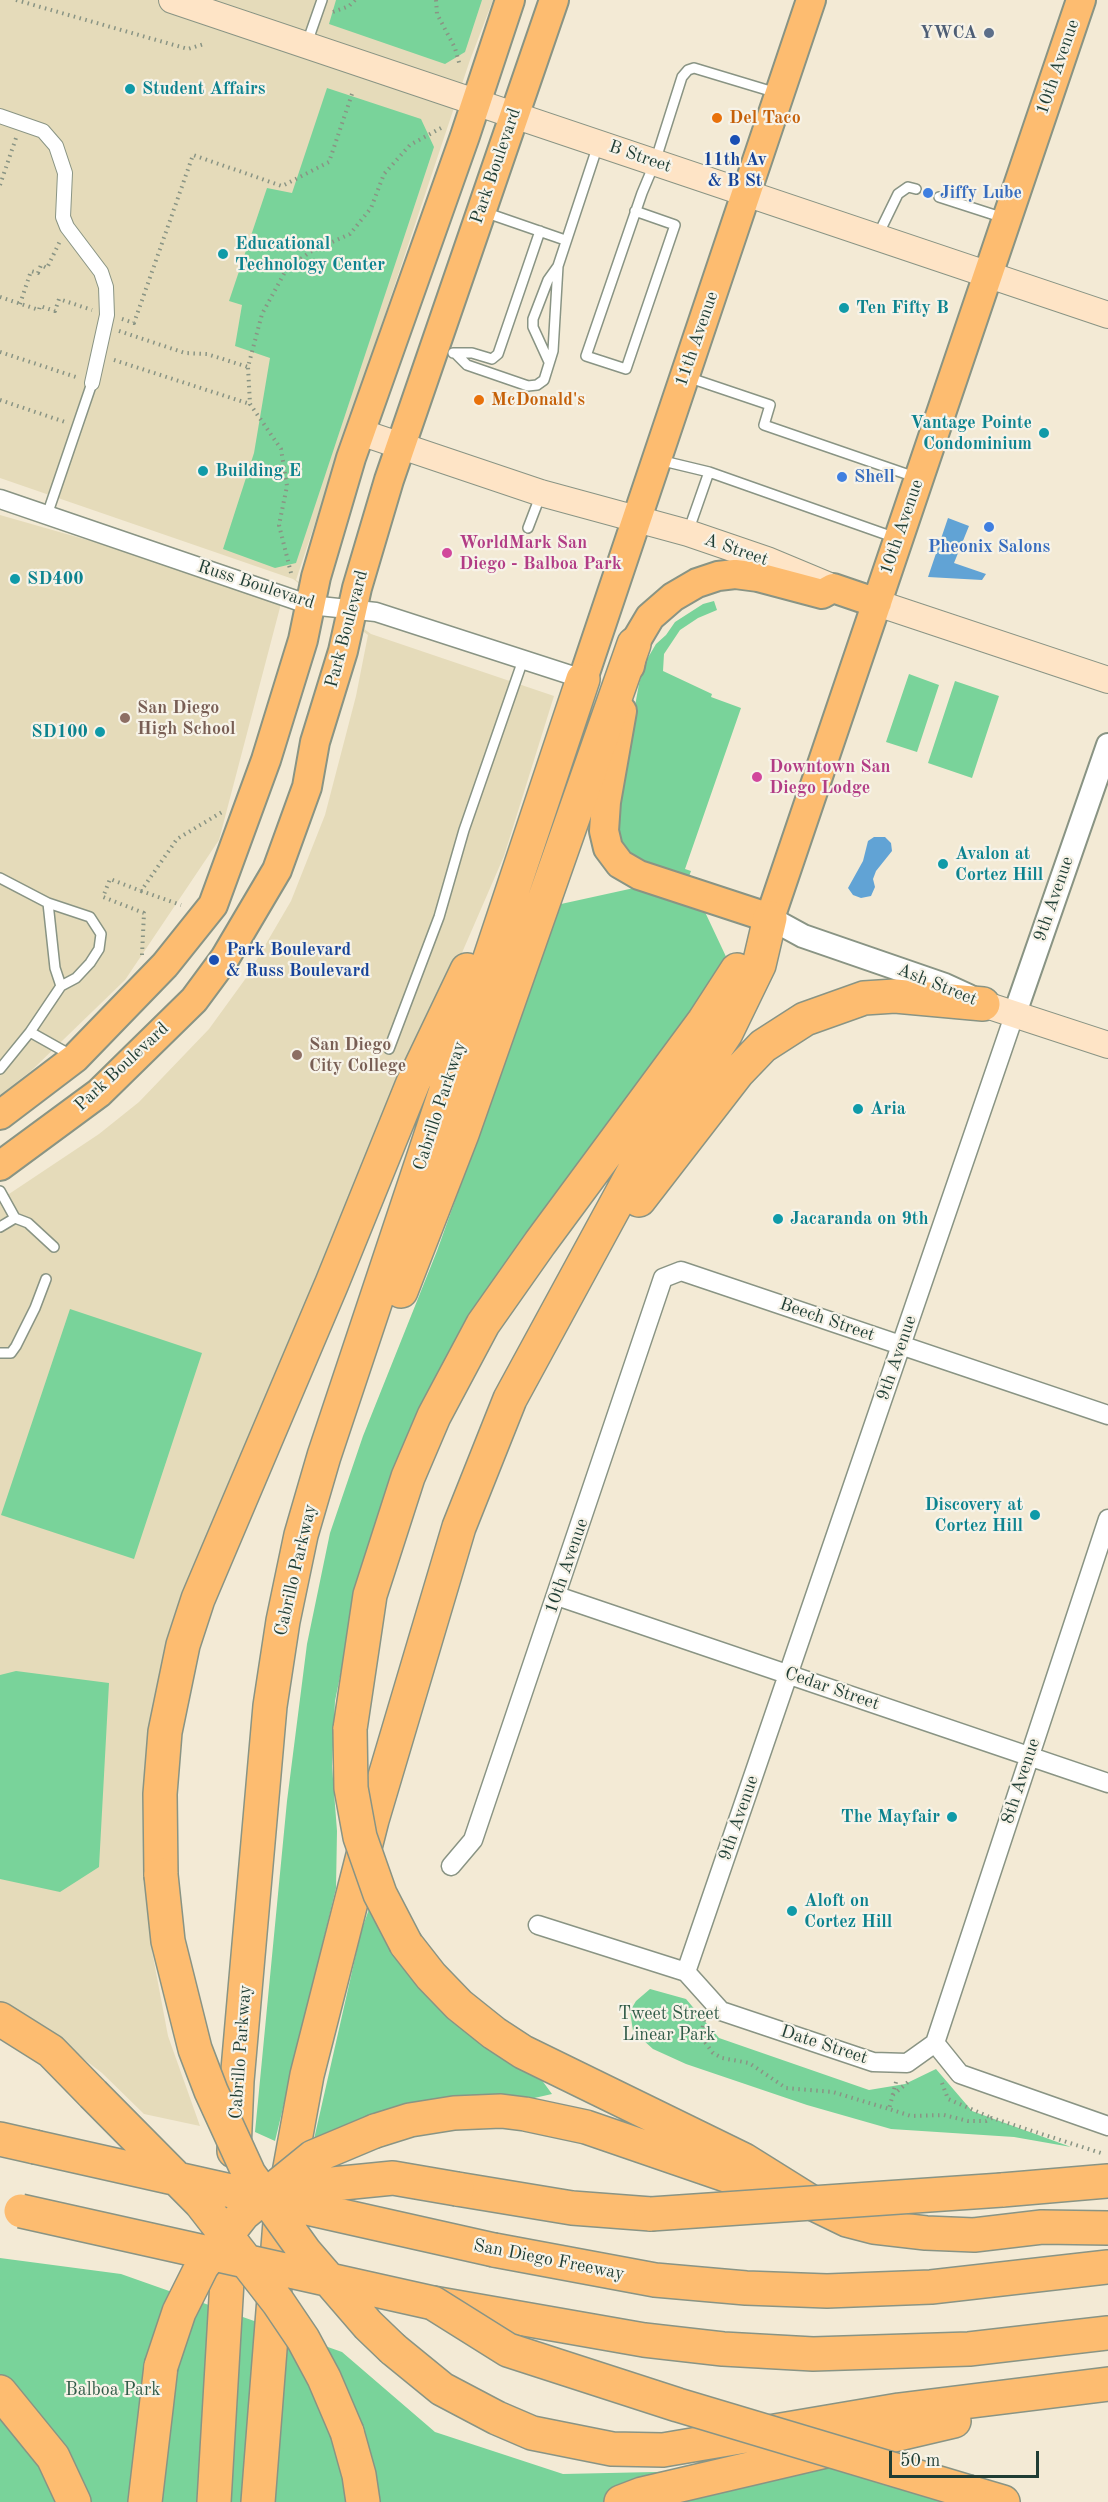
<!DOCTYPE html>
<html>
<head>
<meta charset="utf-8">
<style>
	body { margin:0 }
	#map { position:relative; width:1108px; height:2502px; overflow:hidden; background:#f3ead5; font-family:"Old Standard TT",serif }
	canvas { display:block }
	.scale { position:absolute; left:889px; top:2451px; width:150px; height:27px; box-sizing:border-box; border:3px solid #1f3d34; border-top:0; padding-left:8px; font-size:18px; line-height:21px; white-space:nowrap; color:#1f3d34; -webkit-text-stroke:4px #f7f3e8; paint-order:stroke }
</style>
</head>
<body>
<div id="map">
<canvas width="1108" height="2502"></canvas>
<div class="scale">50 m</div>
</div>
<script>
const g = document.querySelector('canvas').getContext('2d');
g.lineJoin = 'round';
function fillPath(path, color) { g.fillStyle = color; g.fill(path, 'evenodd'); }
const toPath = rows => new Path2D(rows.map(r => 'M' + r).join(''));
function trace(path, color, width, dash) { g.strokeStyle = color; g.lineWidth = width; g.lineCap = dash ? 'butt' : 'round'; g.setLineDash(dash || []); g.stroke(path); }
function label(font, color, halo, rows, align = 'center') {
  g.font = font + ' "Old Standard TT",serif'; g.lineWidth = 4.5; g.setLineDash([]); g.textBaseline = 'middle'; g.strokeStyle = halo; g.fillStyle = color; for (const [text, x, y, turn = 0] of rows) {
    g.save(); g.translate(x, y); g.rotate((+turn || 0) * Math.PI / 180); g.textAlign = isNaN(turn) ? turn : align; if (halo) g.strokeText(text, 0, 0); g.fillText(text, 0, 0); g.restore();
  }
}
fillPath(toPath([
	[0,0,493,0,470,60,296,580,371,634,554,696,504,856,210,1533,145,1852,152,1951,168,2036,200,2126,144,2114,102,2073,45,2029,0,2003,0,1200,99,1134,139,1102,209,1029,246,978,291,901,325,815,356,696,368,635,293,579,0,478],
	[0,515,283,596,219,840,125,980,31,1071,0,1095]
]), '#e5dbba');
fillPath(toPath([
	[336,0,482,0,465,52,445,64,329,24],
	[327,88,421,119,434,147,296,563,275,568,223,549,254,453,270,358,235,346,242,305,229,301,267,188,292,193],
	[714,601,717,610,698,618,680,630,664,654,663,671,712,694,711,697,741,708,685,869,691,871,687,882,638,859,626,848,623,851,615,832,615,815,639,684,646,661,656,644,666,635,675,622,703,604],
	[909,674,939,685,917,752,886,742],
	[955,681,999,696,972,778,928,763],
	[634,888,705,912,729,963,539,1218,360,1578,335,1701,332,1766,337,1831,336,1888,275,2141,255,2132,287,1801,307,1644,330,1533,363,1436,437,1251,561,904],
	[70,1309,202,1353,134,1559,1,1515],
	[16,1671,109,1683,99,1867,60,1892,0,1879,0,1675],
	[369,1909,414,1969,541,2079,552,2094,312,2148,361,1932],
	[650,1989,686,1999,719,2038,869,2090,905,2084,936,2069,972,2111,1071,2147,1014,2137,891,2129,807,2105,686,2064,653,2049,633,2031,630,2011,636,2001],
	[0,2258,121,2274,342,2352,435,2432,563,2474,837,2468,949,2502,0,2502]
]), '#79d39a');
fillPath(toPath([
	[948,518,969,526,954,563,986,574,982,580,928,577],
	[874,837,885,837,891,843,892,851,876,871,873,879,875,887,871,896,861,898,853,895,848,888,863,861,868,841]
]), '#61a3d5');
const service = toPath([
	[307,43,322,0],
	[939,197,1004,218],
	[635,211,675,225,626,369,586,356,642,193,655,162,682,77,688,70,694,68,777,93],
	[484,212,565,240],
	[878,235,898,194,908,187,916,189],
	[453,353,472,353,492,359,498,354,540,231],
	[456,354,467,365,528,386,537,385,544,380,553,351,558,266,598,145],
	[549,362,533,327,533,319,548,280,558,266],
	[687,377,770,405,764,425,915,477],
	[659,460,709,472,896,538],
	[47,515,92,383],
	[528,528,541,494],
	[688,532,709,472],
	[0,878,48,903,90,917,101,934,99,949,90,963,76,978,61,986,30,1032,71,1055],
	[48,903,55,968,61,986],
	[389,1049,439,917,464,830,523,660],
	[0,1069,30,1032],
	[0,1191,15,1218,28,1223,54,1247],
	[0,1227,15,1218],
	[0,1353,11,1353,16,1346,35,1308,46,1279]
]);
const pedestrian = toPath([
	[0,116,43,131,56,146,65,173,63,217,67,227,101,272,106,287,107,315,92,383]
]);
const minor = toPath([
	[0,499,310,605,376,612,583,679],
	[557,1596,1108,1783],
	[451,1866,473,1840,663,1278,681,1271,1108,1415],
	[538,1925,686,1972,721,2011,873,2062,907,2063,935,2043],
	[686,1972,1015,1013],
	[935,2043,1108,1519],
	[935,2043,960,2074,1108,2126]
]);
const tertiary = toPath([
	[770,918,803,936,945,985,969,996],
	[1015,1013,1108,745]
]);
const secondary = toPath([
	[172,0,1108,315],
	[360,432,541,493,688,533,767,560,827,585],
	[877,603,1108,680],
	[983,1004,1108,1045]
]);
const primary = toPath([
	[630,666,634,644,650,617,673,597,697,583,718,576,735,574,758,577,822,594,833,588,877,603],
	[583,679,811,0],
	[622,711,606,802,604,831,608,848,620,864,639,875,770,918,1081,0],
	[0,1115,75,1058,165,965,213,905,266,760,303,640,316,577,351,458,465,136,510,0],
	[0,1166,99,1093,194,1000,225,958,277,870,307,787,315,742,343,651,357,588,389,480,554,0]
]);
const motorway = toPath([
	[639,1200,738,1072,763,1046,805,1019,864,998,895,996,983,1004],
	[401,1291,462,1134,634,644],
	[350,1729,370,1595,408,1477,434,1416,483,1324,540,1243,704,1021,737,970],
	[161,1875,160,1794,165,1732,183,1645,198,1599,332,1283,413,1083,467,970],
	[406,1944,431,1976,459,2005,494,2033,523,2052,744,2160,816,2205,847,2220,874,2227,926,2233,974,2235,1042,2227,1108,2228],
	[0,2019,51,2051,93,2094],
	[375,2131,410,2120,454,2113,501,2111,525,2114,586,2127,749,2183],
	[0,2139,35,2147],
	[234,2151,237,2081,270,1706,283,1621,301,1535,324,1456,583,679],
	[457,2189,572,2208,651,2214],
	[1002,2190,1108,2181],
	[494,2250,655,2280,746,2288,827,2291,931,2287,1108,2267],
	[433,2303,644,2340,723,2349,813,2354,969,2349,1108,2333],
	[393,2349,442,2389,497,2418,532,2433,612,2449,663,2450,899,2410,1108,2384],
	[0,2392,53,2457,74,2502],
	[347,2432,359,2475,363,2502],
	[969,2492,1003,2502],
	[145,2502,161,2366],
	[214,2502,230,2230],
	[258,2502,280,2222,307,2075,372,1820,459,1527,510,1399,634,1171,726,1033,759,965,770,918],
	[621,2502,642,2494,954,2421]
]);
trace(service, '#899484', 12);
trace(pedestrian, '#899484', 16);
trace(minor, '#899484', 21);
trace(tertiary, '#899484', 26);
trace(secondary, '#899484', 28);
trace(primary, '#899484', 32);
trace(motorway, '#899484', 36);
trace(toPath([
	[16,0,188,49,204,44],
	[436,0,437,14,455,48,460,66],
	[333,12,349,6,355,0],
	[0,185,16,138],
	[0,297,39,310,40,306,55,311,59,299,92,310],
	[20,304,31,271,38,273,41,265,47,268,60,241],
	[122,319,134,323,193,155,282,186,329,162,353,91],
	[119,331,185,353,207,354,248,367],
	[0,352,79,378],
	[114,360,250,404],
	[0,400,65,422],
	[291,573,279,525,287,486,281,449,250,404,248,367,262,314,286,270,310,252,350,234,371,208,384,174,410,145,441,128],
	[141,891,181,905],
	[142,955,144,913,103,897,110,879,141,891,177,839,222,812],
	[704,2020,701,2037,713,2053,722,2058,749,2063,786,2088,833,2092,889,2109],
	[896,2082,889,2109,911,2116,944,2115,968,2121,986,2121,992,2118,1104,2154],
	[942,2083,948,2099,992,2118],
	[893,2095,908,2082]
]), '#899484', 4, [1.5, 4.5]);
trace(service, '#fff', 9);
trace(pedestrian, '#fff', 14);
trace(minor, '#fff', 18);
trace(tertiary, '#fff', 22);
trace(secondary, '#fee4c6', 26);
trace(primary, '#fdbc70', 28);
trace(motorway, '#fdbc70', 33);
const motorwayBridge = toPath([
	[350,1729,351,1788,360,1837,380,1894,406,1944],
	[161,1875,168,1941,195,2049,211,2091,249,2174,305,2252,368,2325,393,2349],
	[93,2094,201,2203,278,2302,303,2339,324,2378,347,2432],
	[35,2147,494,2250],
	[272,2190,393,2178,457,2189],
	[21,2211,433,2303,508,2350,678,2405,969,2492],
	[651,2214,1002,2190],
	[161,2366,179,2312,202,2266,243,2214,313,2157,375,2131]
]);
trace(motorwayBridge, '#899484', 36, []);
trace(motorwayBridge, '#fdbc70', 33);
for (const [x, y, r, color] of [
	[989,33,6,"#5c6f8a"],
	[130,89,6,"#0f9aa8"],
	[717,118,6,"#e8710a"],
	[735,140,6,"#1a4fb4"],
	[928,193,6,"#3f7fe0"],
	[223,254,6,"#0f9aa8"],
	[844,308,6,"#0f9aa8"],
	[479,400,6,"#e8710a"],
	[1044,433,6,"#0f9aa8"],
	[203,471,6,"#0f9aa8"],
	[842,477,6,"#3f7fe0"],
	[989,527,6,"#3f7fe0"],
	[447,553,6,"#d1479c"],
	[15,579,6,"#0f9aa8"],
	[125,718,6,"#8d6e63"],
	[100,732,6,"#0f9aa8"],
	[757,777,6,"#d1479c"],
	[943,864,6,"#0f9aa8"],
	[214,960,6,"#1a4fb4"],
	[297,1055,6,"#8d6e63"],
	[858,1109,6,"#0f9aa8"],
	[778,1219,6,"#0f9aa8"],
	[1035,1515,6,"#0f9aa8"],
	[952,1817,6,"#0f9aa8"],
	[792,1911,6,"#0f9aa8"]
]) { const dot = new Path2D(); dot.arc(x, y, r, 0, 2 * Math.PI); g.fillStyle = color; g.fill(dot); trace(dot, '#f7f3e8', 2); }
label('bold 18px', '#4e5e75', '#f7f3e8', [
	["YWCA",977,33]
], 'right');
label('18px', '#1f3d34', '#f7f3e8', [
	["10th Avenue",1058,67,-71],
	["B Street",640,157,19],
	["Park Boulevard",496,166,-71],
	["11th Avenue",697,339,-71],
	["10th Avenue",902,527,-71],
	["A Street",736,550,19],
	["Russ Boulevard",256,585,18],
	["Park Boulevard",347,629,-75],
	["9th Avenue",1054,899,-71],
	["Ash Street",937,985,22],
	["Park Boulevard",122,1067,-43],
	["Cabrillo Parkway",440,1106,-72],
	["Beech Street",827,1320,19],
	["9th Avenue",897,1358,-71],
	["10th Avenue",567,1566,-71],
	["Cabrillo Parkway",296,1570,-77],
	["Cedar Street",832,1689,19],
	["8th Avenue",1021,1781,-72],
	["9th Avenue",739,1818,-71],
	["Date Street",824,2045,18],
	["Cabrillo Parkway",241,2052,-86],
	["San Diego Freeway",549,2260,11]
]);
label('bold 18px', '#0d838f', '#f7f3e8', [
	["Student Affairs",142,89],
	["Educational",235,244],
	["Technology Center",235,265],
	["Ten Fifty B",856,308],
	["Vantage Pointe",1032,423,"right"],
	["Condominium",1032,444,"right"],
	["Building E",215,471],
	["SD400",27,579],
	["SD100",88,732,"right"],
	["Avalon at",955,854],
	["Cortez Hill",955,875],
	["Aria",870,1109],
	["Jacaranda on 9th",790,1219],
	["Discovery at",1023,1505,"right"],
	["Cortez Hill",1023,1526,"right"],
	["The Mayfair",940,1817,"right"],
	["Aloft on",804,1901],
	["Cortez Hill",804,1922]
], 'left');
label('bold 18px', '#c56008', '#f7f3e8', [
	["Del Taco",729,118],
	["McDonald's",491,400]
], 'left');
label('bold 18px', '#164399', '#f7f3e8', [
	["11th Av",735,160],
	["& B St",735,181],
	["Park Boulevard",226,950,"left"],
	["& Russ Boulevard",226,971,"left"]
]);
label('bold 18px', '#366cbe', '#f7f3e8', [
	["Jiffy Lube",940,193],
	["Shell",854,477],
	["Pheonix Salons",989,547,"center"]
], 'left');
label('bold 18px', '#b23c85', '#f7f3e8', [
	["WorldMark San",459,543],
	["Diego - Balboa Park",459,564],
	["Downtown San",769,767],
	["Diego Lodge",769,788]
], 'left');
label('bold 18px', '#785e54', '#f7f3e8', [
	["San Diego",137,708],
	["High School",137,729],
	["San Diego",309,1045],
	["City College",309,1066]
], 'left');
label('18px', '#315b48', '#f7f3e8', [
	["Tweet Street",669,2014],
	["Linear Park",669,2035],
	["Balboa Park",113,2390]
]);
</script>
</body>
</html>
